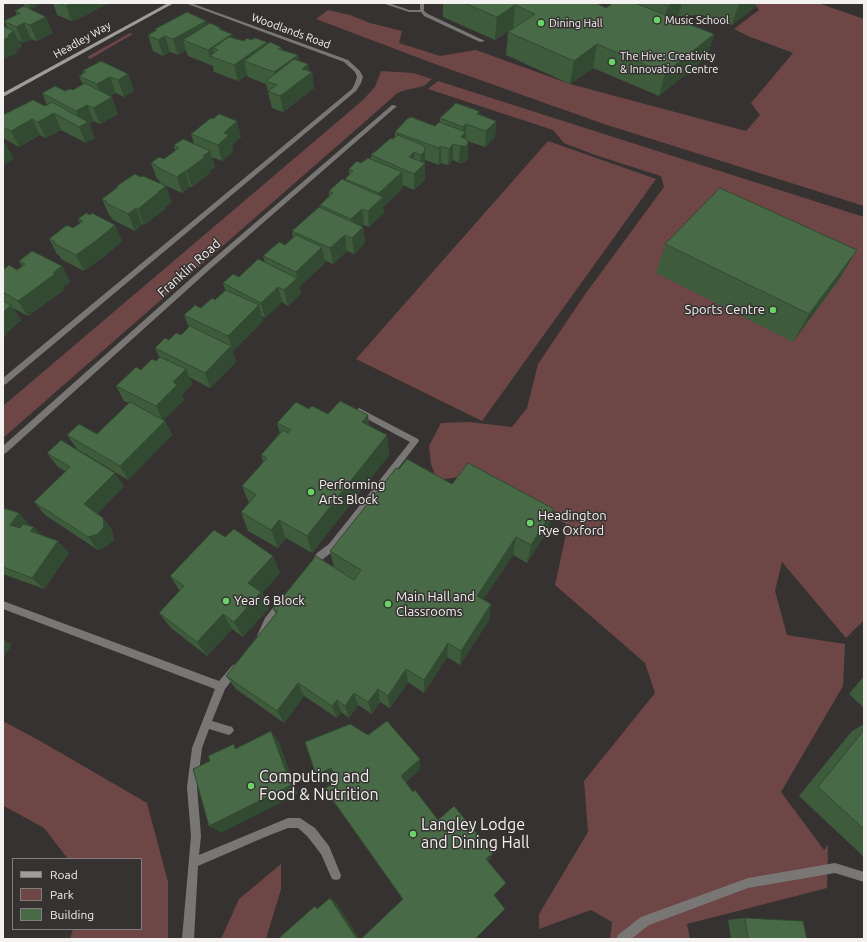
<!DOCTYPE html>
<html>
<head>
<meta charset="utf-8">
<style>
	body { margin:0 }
	#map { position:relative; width:867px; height:942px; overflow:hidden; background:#363232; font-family:Ubuntu,sans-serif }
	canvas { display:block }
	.frame { position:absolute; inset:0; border:4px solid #f4f1f1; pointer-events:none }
	.legend { position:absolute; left:12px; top:858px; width:130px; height:72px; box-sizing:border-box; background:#363232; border:1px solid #827e7e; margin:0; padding:5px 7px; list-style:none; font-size:12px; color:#f4f1f1 }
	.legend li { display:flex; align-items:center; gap:8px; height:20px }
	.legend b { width:20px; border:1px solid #827e7e }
</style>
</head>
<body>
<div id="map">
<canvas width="867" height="942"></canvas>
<div class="frame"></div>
<ul class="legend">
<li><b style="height:5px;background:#9f9c9c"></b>Road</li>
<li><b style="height:11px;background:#6e4645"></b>Park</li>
<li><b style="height:11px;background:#486a46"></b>Building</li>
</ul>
</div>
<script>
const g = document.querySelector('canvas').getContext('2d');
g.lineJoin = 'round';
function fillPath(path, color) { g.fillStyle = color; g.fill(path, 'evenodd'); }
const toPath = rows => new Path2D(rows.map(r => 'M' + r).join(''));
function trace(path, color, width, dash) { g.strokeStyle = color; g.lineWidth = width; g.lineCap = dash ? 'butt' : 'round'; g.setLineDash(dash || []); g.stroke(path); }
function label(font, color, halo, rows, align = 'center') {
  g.font = font + ' Ubuntu,sans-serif'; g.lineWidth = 3; g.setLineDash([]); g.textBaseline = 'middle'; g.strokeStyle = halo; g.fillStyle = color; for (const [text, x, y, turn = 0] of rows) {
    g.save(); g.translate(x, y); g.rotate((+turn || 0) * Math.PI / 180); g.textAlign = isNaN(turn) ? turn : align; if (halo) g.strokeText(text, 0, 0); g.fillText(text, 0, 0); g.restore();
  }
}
fillPath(toPath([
	[754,3,818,3,864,19,864,206,604,124,435,64,316,19,328,10,350,15,370,23,402,31,399,43,440,56,476,50,570,84,746,131,760,115,751,103,793,53,748,36,734,29,759,10],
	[130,33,133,34,90,59,87,57],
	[381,71,413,73,432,79,424,86,406,90,397,93,392,98,3,438,3,406,363,100,375,87],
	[438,81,864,217,864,620,846,638,782,562,775,591,787,635,845,644,843,686,781,792,824,850,828,845,827,888,687,924,690,939,610,939,612,922,591,910,539,929,539,914,588,832,584,781,655,693,645,663,555,585,568,525,483,480,460,477,437,480,431,464,429,446,441,423,469,422,512,427,527,408,538,364,586,293,664,187,661,176,595,155,564,143,553,130,428,89],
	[548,141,656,179,482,421,356,359],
	[3,721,42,742,147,803,168,882,168,939,70,939,73,929,141,929,141,859,68,859,44,828,4,806,3,804],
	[281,864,281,889,266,939,221,939,239,899]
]), '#6e4645');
fillPath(toPath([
	[382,3,389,3,409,10,420,10,420,3,424,3,424,11,428,14,485,41,480,42,424,16,421,12,409,12,382,3],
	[359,408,418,439,419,441,335,550,323,559,315,570,312,571,309,570,308,567,317,553,329,544,410,442,356,413,355,411,359,408],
	[282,599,285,600,286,603,285,606,271,624,265,639,262,640,259,639,257,636,265,618,279,600,282,599],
	[3,601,219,681,232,666,235,664,238,666,240,669,238,672,225,689,212,721,232,727,234,730,232,733,229,735,209,729,202,748,197,787,201,836,199,855,288,818,300,818,315,828,329,846,341,875,340,879,336,880,332,879,321,854,307,836,298,828,288,828,265,837,198,866,194,939,182,939,191,836,187,787,192,748,215,689,3,609,3,601],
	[835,863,864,872,864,882,835,873,748,888,649,925,631,939,616,939,618,935,641,917,748,878,835,863]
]), '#797776');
fillPath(toPath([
	[185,3,191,3,348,60,360,71,363,77,361,83,356,91,6,384,3,385,3,378,352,89,355,83,357,77,355,72,344,62,185,3],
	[392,105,397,106,209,270,6,453,3,454,3,446,205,266,392,105]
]), '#797776');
fillPath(toPath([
	[168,3,174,3,3,97,3,93,168,3]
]), '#9f9c9c');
fillPath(toPath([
	[23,3,42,3,30,9,53,33,37,41,31,39,23,43,19,40,22,47,16,50,17,53,3,59,3,26,8,28,4,21,17,15,15,11,25,6],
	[53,3,109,3,78,19,72,21,57,15],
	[443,3,596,3,606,8,613,3,756,3,755,7,732,25,702,15,678,16,675,19,714,34,707,57,659,96,593,68,570,84,506,55,508,32,514,28,513,28,495,40,443,17],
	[206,21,207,25,221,28,222,30,233,38,244,41,251,40,267,42,267,44,281,47,282,50,298,55,299,61,308,64,309,71,312,72,314,88,283,112,272,108,266,84,248,77,247,75,238,81,214,72,213,66,188,56,186,50,178,55,170,52,163,56,153,51,148,35,156,31,155,29],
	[82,71,128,74,134,91,124,97,116,93,110,96,118,114,100,124,94,121,89,124,95,138,86,143,61,130,46,138,40,135,19,147,3,138,3,115,45,106,47,105,42,93,73,90,83,85,79,76,83,74],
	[479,111,479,114,496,121,495,137,485,147,467,141,468,143,468,159,465,162,459,163,453,160,448,165,441,163,439,165,425,160,425,180,414,190,403,185,403,188,383,207,384,213,369,227,364,225,361,227,363,227,365,243,354,254,347,251,333,264,324,260,325,263,299,287,301,293,288,306,282,302,265,318,262,316,263,321,233,351,232,351,236,362,210,388,189,377,192,384,182,395,184,400,163,420,165,421,172,435,128,480,77,449,67,435,97,434,129,403,124,401,116,386,141,370,156,361,159,357,155,348,169,340,181,335,189,328,184,315,201,308,215,300,225,290,223,283,239,277,265,262,263,256,285,245,293,238,292,231,320,207,320,205,329,196,329,191,345,180,345,179,349,175,349,169,371,159,371,155,395,138,395,132,435,126,440,123,440,118],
	[191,134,241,137,232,145,233,152,222,161,212,157,215,167,209,171,210,173,192,187,190,187,182,193,160,183,159,180,157,179,151,163,164,159,175,151,174,145,194,143],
	[117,186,172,202,165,207,165,209,144,225,142,224,135,231,113,220,111,217,109,215,102,199,117,187],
	[78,219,122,241,105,256,84,271,61,259,60,256,57,254,49,239,73,228,80,223],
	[665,244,840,278,793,342,656,273],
	[19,261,62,266,70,282,63,288,64,290,28,316,13,308,21,320,5,334,6,335,3,338,4,301,3,300,3,270,17,270,22,266],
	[309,409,328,414,368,415,369,426,387,435,389,455,312,553,286,538,278,548,248,531,241,512,249,503,242,486,263,462,261,455,280,433,277,423],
	[47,453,124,486,97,514,103,518,112,530,114,540,107,546,98,550,45,515,34,502,66,472,58,467],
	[452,484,549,528,527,563,513,555,483,600,491,604,489,620,460,665,447,657,424,693,408,682,390,708,380,702,372,714,358,705,349,718,341,712,337,718,304,696,284,723,236,689,226,676,276,614,273,609,334,568,330,551],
	[3,508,19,513,30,526,41,535,69,553,44,589,3,574],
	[225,537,273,556,280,573,262,593,269,608,243,637,232,629,207,656,171,628,159,613,180,591,170,576],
	[864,676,864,708,849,694],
	[864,724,864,856,863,856,799,796,852,731],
	[368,735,420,759,420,769,406,782,413,792,438,820,493,853,490,859,488,861,502,888,403,900,331,798,325,789,337,780,336,778,322,784],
	[745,918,807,939,731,939,728,920]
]), '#3e5b3c');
fillPath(toPath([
	[27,3,42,3,30,9],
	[72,3,109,3,78,19,72,21,66,6],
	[671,3,682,3,678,16,662,29,668,6],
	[739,3,756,3,755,7,732,25],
	[515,5,513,28,495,40,497,17],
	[46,17,53,33,37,41,30,25],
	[206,21,210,37,183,40,186,50,178,55,173,39],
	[24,23,31,39,23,43,16,27],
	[221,28,224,40,232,34,236,50,218,50,213,48,215,58,210,56,212,66,208,50,219,29],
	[14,31,22,47,16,50,17,53,3,59,3,40,8,35],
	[714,34,707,57,659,96,665,73],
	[165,36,170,52,163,56,158,40],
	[267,42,270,58,244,61,247,75,238,81,234,65],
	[597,44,593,68,570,84,574,61],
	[298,55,300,71,277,88,274,72],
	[308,64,309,74,312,72,314,88,283,112,280,96,302,69],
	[128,74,134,91,124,97,118,80],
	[110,77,116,93,103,100,97,84],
	[112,97,118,114,100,124,93,108],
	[87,105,94,121,89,124,95,138,86,143,79,127,82,125,76,111],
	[54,113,61,130,46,138,38,122],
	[32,119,40,135,19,147,11,131],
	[237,121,241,137,232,145,233,152,222,161,218,145,224,133],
	[496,121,495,137,485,147,486,131],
	[466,124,466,145,468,143,468,159,465,162,459,163,460,146,461,137,463,135,463,127],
	[5,143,14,159,3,166,3,144],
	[453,144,453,160,448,165,449,149],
	[441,146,441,163,439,165,439,148],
	[425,148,425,180,414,190,414,174,421,167,421,155],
	[210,151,215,167,209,171,210,173,192,187,186,171],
	[414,152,415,169,409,157],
	[185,171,190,187,182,193,177,177],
	[402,172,403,188,383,207,384,213,369,227,368,211,380,199,379,193],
	[166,186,172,202,165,207,165,209,144,225,138,209],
	[136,208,142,224,135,231,128,214],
	[362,209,364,225,352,235,351,219],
	[115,225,122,241,105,256,84,271,76,255],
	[363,227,365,243,354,254,352,238],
	[345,235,347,251,333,264,330,248],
	[322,247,325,263,299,287,296,272],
	[857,250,840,278,793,342,809,314],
	[62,266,70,282,63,288,64,290,28,316,18,301],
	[297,278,301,293,288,306,284,290],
	[278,287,282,302,265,318,261,303],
	[11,305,21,320,5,334,6,335,3,338,3,312],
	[259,305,263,321,233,351,228,336],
	[231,346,236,362,210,388,205,373],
	[186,369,192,384,182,395,184,400,163,421,156,406,173,382],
	[368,415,370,436,362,422],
	[165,421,172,435,128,480,120,466],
	[387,435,389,455,312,553,307,536],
	[115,473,124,486,94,517,84,504],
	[554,509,549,528,527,563,531,545],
	[19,513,31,526,22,537,10,525],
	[103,518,112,530,114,540,107,546,98,550,88,537],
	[279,520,286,538,278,548,271,530],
	[34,527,45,539,30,531],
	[516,537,513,555,475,612,477,596],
	[58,541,69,553,44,589,32,578],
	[273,556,280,573,262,593,269,608,243,637,234,622,248,583],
	[491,604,489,620,460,665,461,651],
	[223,614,232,629,207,656,197,642],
	[3,639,12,645,3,658],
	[448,643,447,657,424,693,424,680],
	[406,669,408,682,390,708,388,696],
	[298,683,304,696,284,723,277,711],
	[378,689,380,702,372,714,368,702],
	[354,693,358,705,349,718,345,706],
	[337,700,341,712,337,718,332,706],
	[271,731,279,742,298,794,221,833,209,826],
	[420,759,420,769,402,785,401,776],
	[331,768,336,778,322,784,316,775],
	[493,853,490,859,484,864,486,859],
	[330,898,335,901,360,939,357,939]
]), '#324a31');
const building = toPath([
	[60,3,72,3,66,6,60,3],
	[464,3,596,3,606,8,613,3,635,3,714,34,665,73,597,44,574,61,508,32,535,14,515,5,497,17,464,3],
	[661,3,671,3,668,6,661,3],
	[24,6,46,17,30,25,24,23,16,27,4,21,20,13,15,11,24,6],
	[187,12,206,21,173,39,165,36,158,40,148,35,157,30,155,29,187,12],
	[210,23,221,28,219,29,232,34,208,50,183,40,210,23],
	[3,26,14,31,8,35,9,37,3,40,3,26],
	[229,37,244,41,247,38,251,40,255,38,267,42,234,65,210,56,218,50,213,48,229,37],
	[270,42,281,47,278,49,298,55,274,72,244,61,270,42],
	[294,59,308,64,302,69,312,72,280,96,268,91,277,85,266,81,294,59],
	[101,61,128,74,118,80,110,77,97,84,79,76,86,72,82,71,101,61],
	[85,83,112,97,93,108,87,105,76,111,42,93,55,86,65,91,70,89,73,90,85,83],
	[33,100,45,106,52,102,88,122,79,127,54,113,38,122,32,119,11,131,3,127,3,115,33,100],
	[456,103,479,111,477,114,496,121,486,131,466,124,463,127,440,118,456,103],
	[219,114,237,121,224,133,229,135,218,145,191,134,211,118,213,119,219,114],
	[411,117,435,126,439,122,466,132,461,137,466,139,468,143,466,146,460,146,453,144,449,149,441,146,439,148,395,132,407,119,411,117],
	[398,135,422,145,425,148,424,152,421,155,414,152,409,157,425,163,414,174,371,155,391,138,393,139,398,135],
	[183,139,210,151,203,156,205,157,186,171,185,171,177,177,155,166,156,165,151,163,159,157,164,159,172,153,179,148,174,145,183,139],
	[368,158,402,172,379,193,345,179,353,171,349,169,357,161,361,163,368,158],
	[135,174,141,177,143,176,166,186,158,192,159,192,138,209,136,208,128,214,106,203,107,202,102,199,118,187,117,186,135,174],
	[342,179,383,197,368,211,362,209,351,219,320,205,333,193,329,191,342,179],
	[720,188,857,250,809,314,665,244,720,188],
	[319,207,363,227,352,238,345,235,330,248,292,231,319,207],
	[86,213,90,215,92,213,115,225,97,240,76,255,53,243,55,242,49,239,67,225,73,228,83,221,78,219,86,213],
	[296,235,322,247,296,272,263,256,279,242,285,245,296,235],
	[32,251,62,266,53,273,55,274,18,301,3,292,3,270,9,265,17,270,25,264,19,261,32,251],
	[258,259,297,278,284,290,278,287,261,303,223,283,233,274,239,277,258,259],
	[226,290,259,305,228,336,184,315,195,305,201,308,212,298,215,300,226,290],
	[3,301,11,305,3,312,3,301],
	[190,326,231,346,205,373,155,348,165,338,169,340,176,333,181,335,190,326],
	[160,357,186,369,173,382,177,385,156,406,116,386,136,367,141,370,152,359,156,361,160,357],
	[340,401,368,415,362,422,387,435,307,536,279,520,271,530,241,512,256,495,242,486,267,458,261,455,283,430,288,433,291,430,277,423,296,402,309,409,312,406,328,414,340,401],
	[130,402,165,421,120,466,67,435,79,424,97,434,130,402],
	[61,440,115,473,84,504,103,518,104,527,98,534,88,537,34,502,70,467,47,453,61,440],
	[407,459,452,484,468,463,554,509,531,545,516,537,477,596,491,604,461,651,448,643,424,680,406,669,388,696,378,689,368,702,354,693,345,706,337,700,332,706,298,683,277,711,226,676,278,611,273,609,316,556,354,580,361,570,330,551,396,468,399,469,407,459],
	[3,508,19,513,10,525,20,528,23,524,34,527,30,531,58,541,32,578,3,567,3,508],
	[234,529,273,556,248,583,261,592,234,622,223,614,197,642,159,613,184,586,170,576,214,530,225,537,234,529],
	[387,721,420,759,401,776,413,792,415,790,438,820,454,806,493,853,486,859,506,883,494,895,505,909,475,939,361,939,403,899,325,789,337,780,331,768,316,775,305,742,350,724,368,735,387,721],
	[864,730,864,829,818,787,864,730],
	[271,731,291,785,209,826,193,769,210,761,208,756,234,744,235,749,271,731],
	[330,898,357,939,278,939,315,906,317,909,330,898],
	[745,918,803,921,807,939,748,939,745,918]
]);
fillPath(building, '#486a46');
trace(building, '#324a31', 1);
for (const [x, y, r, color] of [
	[657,20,4,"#67d465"],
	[541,23,4,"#67d465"],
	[612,62,4,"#67d465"],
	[773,310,4,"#67d465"],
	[311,492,4,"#67d465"],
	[530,523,4,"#67d465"],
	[226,601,4,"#67d465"],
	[388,604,4,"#67d465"],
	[251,786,4,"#67d465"],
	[413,834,4,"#67d465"]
]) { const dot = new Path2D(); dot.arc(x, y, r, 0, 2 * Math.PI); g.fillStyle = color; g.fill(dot); trace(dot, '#363232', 1.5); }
label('11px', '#f4f1f1', '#363232', [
	["Music School",665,20],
	["Dining Hall",549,23],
	["The Hive: Creativity",620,56],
	["& Innovation Centre",620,69]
], 'left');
label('11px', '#f4f1f1', '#363232', [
	["Woodlands Road",291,31,20],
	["Headley Way",82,40,-29]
]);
label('13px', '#f4f1f1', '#363232', [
	["Franklin Road",189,268,-42]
]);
label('13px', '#f4f1f1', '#363232', [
	["Sports Centre",765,310,"right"],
	["Performing",319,485],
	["Arts Block",319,500],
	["Headington",538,516],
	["Rye Oxford",538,531],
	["Main Hall and",396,597],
	["Classrooms",396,612],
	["Year 6 Block",234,601]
], 'left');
label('16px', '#f4f1f1', '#363232', [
	["Computing and",259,777],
	["Food & Nutrition",259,795],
	["Langley Lodge",421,825],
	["and Dining Hall",421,843]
], 'left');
</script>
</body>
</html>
